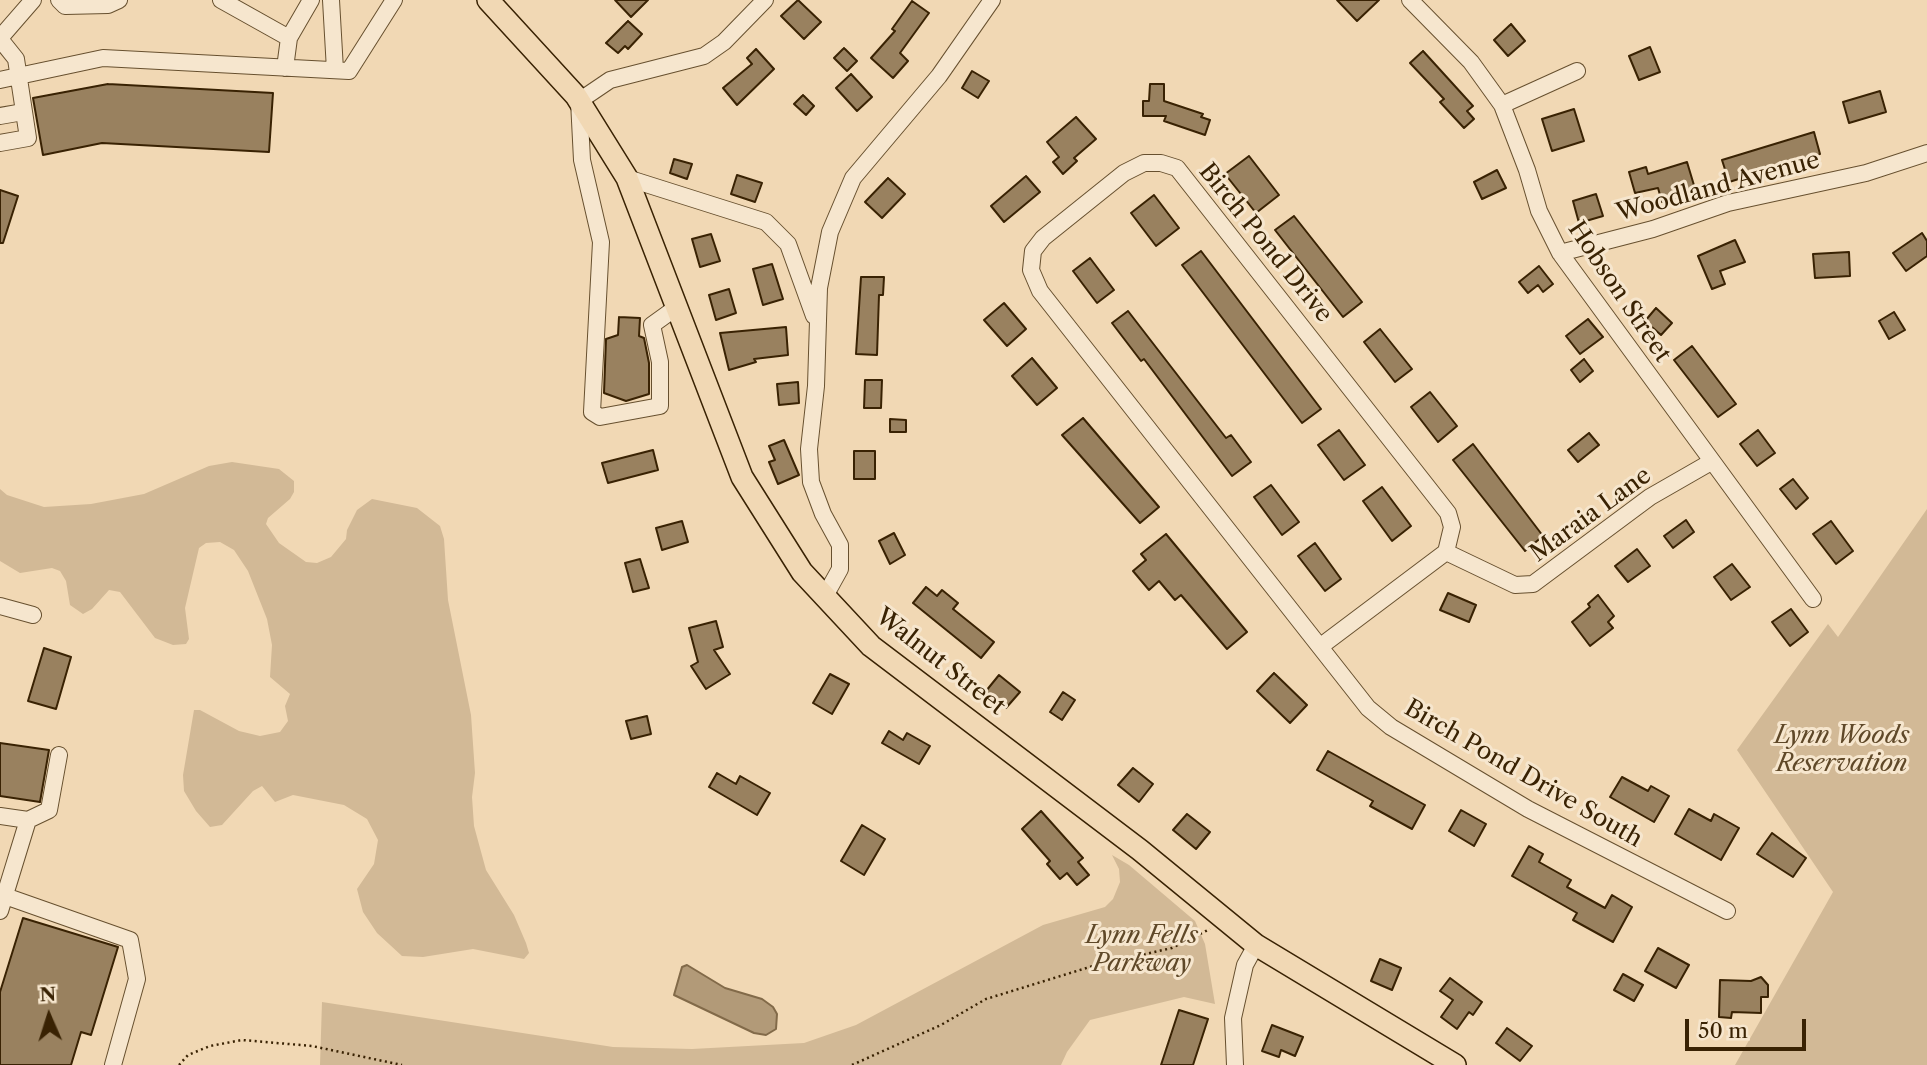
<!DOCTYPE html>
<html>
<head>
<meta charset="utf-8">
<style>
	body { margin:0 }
	#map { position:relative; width:1927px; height:1065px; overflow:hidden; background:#f1d8b4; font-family:"Libre Caslon Text",serif }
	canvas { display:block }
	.north { position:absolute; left:14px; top:981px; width:70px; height:70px; -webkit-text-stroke:5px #f6e6ce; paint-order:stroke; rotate:357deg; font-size:19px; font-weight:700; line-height:28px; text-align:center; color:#392203 }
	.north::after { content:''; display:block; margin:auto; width:24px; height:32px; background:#392203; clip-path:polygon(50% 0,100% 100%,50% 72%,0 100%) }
	.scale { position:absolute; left:1685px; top:1019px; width:121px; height:32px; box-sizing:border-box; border:4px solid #392203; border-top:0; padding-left:9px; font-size:21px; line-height:24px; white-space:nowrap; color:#392203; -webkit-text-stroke:5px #f6e6ce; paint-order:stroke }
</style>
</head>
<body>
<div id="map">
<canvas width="1927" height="1065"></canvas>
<div class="north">N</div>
<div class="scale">50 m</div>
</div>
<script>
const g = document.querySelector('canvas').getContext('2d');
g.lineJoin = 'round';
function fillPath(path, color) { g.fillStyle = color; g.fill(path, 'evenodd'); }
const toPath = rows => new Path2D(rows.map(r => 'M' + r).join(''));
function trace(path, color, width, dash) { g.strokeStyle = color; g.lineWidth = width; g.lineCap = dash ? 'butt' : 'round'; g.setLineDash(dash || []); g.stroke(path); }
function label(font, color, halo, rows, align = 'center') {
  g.font = font + ' "Libre Caslon Text",serif'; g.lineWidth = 6; g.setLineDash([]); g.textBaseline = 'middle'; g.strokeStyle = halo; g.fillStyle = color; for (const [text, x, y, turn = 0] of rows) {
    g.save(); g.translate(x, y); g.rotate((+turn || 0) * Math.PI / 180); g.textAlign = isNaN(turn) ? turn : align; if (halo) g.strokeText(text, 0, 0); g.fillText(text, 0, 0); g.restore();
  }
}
fillPath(toPath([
	[232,462,279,469,294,481,294,492,290,499,268,518,266,524,279,543,306,562,317,563,331,557,346,539,347,530,357,510,372,499,417,508,440,526,444,539,448,600,471,715,475,773,472,797,474,826,486,870,514,915,526,943,529,953,524,959,473,949,423,957,402,956,377,933,363,912,357,889,374,864,378,840,367,819,344,805,293,795,275,802,262,786,253,791,222,825,210,827,196,811,184,791,183,775,194,710,200,710,239,731,260,736,280,732,288,721,285,706,290,694,270,677,272,645,267,619,248,571,234,550,220,542,206,543,199,548,185,608,189,639,186,644,173,645,155,638,120,592,109,590,92,609,83,614,70,605,66,581,60,571,52,568,20,573,0,561,0,489,7,495,44,507,91,504,144,494,209,466],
	[1927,509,1927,1065,1735,1065,1833,892,1737,750,1828,624,1838,637],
	[1112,855,1129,865,1195,921,1205,944,1215,1004,1184,997,1090,1020,1067,1052,1061,1065,320,1065,322,1002,613,1047,692,1049,804,1043,856,1025,1043,925,1105,907,1113,899,1120,882,1119,869]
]), '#d2b996');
const water = toPath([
	[687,965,725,988,762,999,773,1007,777,1014,776,1029,766,1035,754,1033,674,995,682,967,687,965]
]);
fillPath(water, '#b29a78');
trace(water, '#826a49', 2);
const building = toPath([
	[615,0,648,0,631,17,615,0],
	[798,0,821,22,804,39,781,16,798,0],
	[1337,0,1379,0,1357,21,1337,0],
	[912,1,929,13,900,53,908,61,893,78,871,58,895,31,892,29,912,1],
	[628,21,642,34,628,49,625,46,618,53,606,43,628,21],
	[1511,24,1525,41,1508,56,1494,40,1511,24],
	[1650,47,1660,72,1639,80,1629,56,1650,47],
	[844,48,857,61,847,71,834,58,844,48],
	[756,49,774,69,737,105,723,88,752,64,747,58,756,49],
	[1423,51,1473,106,1467,111,1474,119,1464,128,1440,102,1444,99,1410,63,1423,51],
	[972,71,989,81,978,98,962,88,972,71],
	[851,74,872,97,857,111,836,88,851,74],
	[108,84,273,93,269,152,102,143,43,155,33,98,108,84],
	[1150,84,1164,84,1164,101,1203,114,1201,117,1210,120,1205,135,1164,121,1166,116,1143,116,1143,101,1149,101,1150,84],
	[1880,91,1886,112,1849,123,1843,102,1880,91],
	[803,95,814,106,806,115,794,104,803,95],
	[1574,109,1584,141,1552,151,1542,119,1574,109],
	[1076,117,1096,139,1074,158,1077,161,1063,174,1053,162,1059,157,1047,142,1076,117],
	[1814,132,1820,154,1729,182,1722,160,1814,132],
	[1249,156,1279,195,1256,213,1225,174,1249,156],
	[674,159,692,164,687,179,670,173,674,159],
	[1687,162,1696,192,1662,202,1658,188,1635,193,1629,172,1646,167,1648,174,1687,162],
	[1497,170,1506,188,1482,199,1474,182,1497,170],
	[737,175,762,183,755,202,731,194,737,175],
	[1026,176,1040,192,1004,222,991,206,1026,176],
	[888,178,905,194,882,218,865,202,888,178],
	[0,190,18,196,3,243,0,243,0,190],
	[1596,194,1603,216,1579,223,1573,201,1596,194],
	[1154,195,1179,228,1156,246,1131,213,1154,195],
	[1294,216,1362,302,1343,317,1275,230,1294,216],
	[1922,233,1927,241,1927,256,1906,271,1893,253,1922,233],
	[711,234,720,261,700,267,692,239,711,234],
	[1735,240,1745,262,1720,271,1725,284,1712,289,1698,256,1735,240],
	[1201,251,1321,409,1302,423,1182,265,1201,251],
	[1849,252,1850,276,1815,278,1813,254,1849,252],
	[1090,258,1114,290,1097,303,1073,271,1090,258],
	[772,264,783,299,763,305,753,269,772,264],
	[1539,266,1553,284,1543,292,1538,285,1528,293,1519,282,1539,266],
	[861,277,884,277,883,295,879,295,877,355,856,354,861,277],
	[729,289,736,313,716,320,709,295,729,289],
	[1004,303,1026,329,1007,346,984,320,1004,303],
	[1656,308,1672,323,1661,335,1645,321,1656,308],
	[1128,311,1226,438,1231,435,1251,462,1232,476,1144,359,1141,361,1112,323,1128,311],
	[1894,312,1905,330,1889,339,1879,321,1894,312],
	[619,317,640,318,639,336,644,338,649,363,649,394,626,401,604,393,606,339,618,335,619,317],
	[1588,319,1603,337,1580,354,1566,336,1588,319],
	[786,327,788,355,754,359,756,362,729,370,720,333,786,327],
	[1380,329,1412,369,1395,382,1364,342,1380,329],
	[1692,346,1736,404,1718,417,1674,360,1692,346],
	[1032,358,1057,388,1037,405,1012,376,1032,358],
	[1584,359,1593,371,1580,382,1571,370,1584,359],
	[865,380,882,380,881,408,864,408,865,380],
	[798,382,799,403,779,405,777,384,798,382],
	[1430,392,1457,426,1438,442,1411,407,1430,392],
	[1083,418,1159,507,1140,523,1062,435,1083,418],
	[890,419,906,420,906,432,890,432,890,419],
	[1339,430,1365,465,1344,480,1318,445,1339,430],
	[1758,430,1775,453,1757,466,1740,444,1758,430],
	[1589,433,1599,445,1578,462,1568,450,1589,433],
	[784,440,799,475,778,484,769,462,775,460,769,446,784,440],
	[1473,444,1543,536,1525,551,1453,460,1473,444],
	[653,450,658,470,608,483,602,463,653,450],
	[854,451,875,451,875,479,854,479,854,451],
	[1793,479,1808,498,1796,509,1780,489,1793,479],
	[1271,485,1299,522,1282,535,1254,497,1271,485],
	[1382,487,1411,526,1392,541,1363,501,1382,487],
	[1686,520,1694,532,1673,548,1664,536,1686,520],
	[682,521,688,542,662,550,656,528,682,521],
	[1831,521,1853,551,1836,564,1813,534,1831,521],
	[894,533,905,555,890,564,879,541,894,533],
	[1166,534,1247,632,1227,649,1181,595,1175,600,1159,581,1149,590,1133,571,1146,560,1141,554,1166,534],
	[1315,543,1341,579,1325,591,1298,556,1315,543],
	[1637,549,1650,566,1628,582,1615,566,1637,549],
	[640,559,649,588,633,592,625,563,640,559],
	[1732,564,1750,587,1731,600,1714,577,1732,564],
	[926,587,937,596,942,590,958,603,953,609,994,642,981,658,913,603,926,587],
	[1448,593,1476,605,1469,622,1440,610,1448,593],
	[1598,595,1614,616,1608,622,1613,628,1590,646,1572,622,1590,607,1588,604,1598,595],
	[1791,609,1808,632,1790,646,1772,622,1791,609],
	[716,621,723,647,714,650,730,674,706,689,691,666,698,662,689,628,716,621],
	[44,648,71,657,56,709,28,701,44,648],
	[1274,673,1307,705,1290,723,1257,691,1274,673],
	[830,674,849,684,832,714,813,703,830,674],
	[999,675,1020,692,1006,708,986,691,999,675],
	[1063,692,1075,700,1062,720,1050,712,1063,692],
	[647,716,651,734,631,739,626,721,647,716],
	[889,731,903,740,907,733,930,746,919,764,882,743,889,731],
	[0,743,49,750,40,802,0,796,0,743],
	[1328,751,1425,805,1412,829,1370,806,1373,801,1317,770,1328,751],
	[1133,768,1153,784,1139,802,1118,785,1133,768],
	[717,773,736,784,740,776,770,793,757,815,709,787,717,773],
	[1622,777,1648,791,1651,786,1669,796,1654,822,1610,797,1622,777],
	[1689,809,1711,821,1714,814,1739,828,1721,860,1675,834,1689,809],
	[1461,810,1486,824,1474,846,1449,831,1461,810],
	[1041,811,1083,858,1078,862,1089,875,1077,885,1067,873,1060,879,1047,864,1050,861,1022,829,1041,811],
	[1187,814,1210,832,1196,849,1173,830,1187,814],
	[862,825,885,839,864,875,841,861,862,825],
	[1772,833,1806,858,1793,877,1757,854,1772,833],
	[1529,846,1543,854,1539,862,1571,880,1567,887,1605,908,1612,895,1632,907,1613,942,1573,920,1577,913,1512,876,1529,846],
	[23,918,118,947,91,1035,81,1032,71,1065,0,1065,0,992,23,918],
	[1658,948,1689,965,1676,988,1645,971,1658,948],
	[1380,959,1401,968,1392,990,1371,981,1380,959],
	[1623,974,1643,985,1634,1001,1614,990,1623,974],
	[1761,977,1768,985,1768,997,1761,997,1761,1013,1732,1012,1731,1018,1719,1017,1720,980,1751,981,1761,977],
	[1450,978,1482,1002,1473,1015,1469,1012,1457,1029,1441,1017,1453,1000,1440,991,1450,978],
	[1179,1010,1208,1019,1193,1065,1161,1065,1179,1010],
	[1272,1025,1303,1037,1295,1056,1281,1050,1279,1057,1262,1051,1272,1025],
	[1507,1028,1532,1046,1520,1061,1496,1043,1507,1028]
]);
fillPath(building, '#99815f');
trace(building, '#392203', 2);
const minor = toPath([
	[59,0,65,6,108,5,119,0],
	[221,0,289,38],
	[331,0,335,70],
	[1410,0,1471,62,1502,105,1527,170,1539,211,1560,253,1813,599],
	[0,38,33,0],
	[0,39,16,59,28,138,0,143],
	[285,68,289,38,311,0],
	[0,80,103,58,349,71,394,0],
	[1502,105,1577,71],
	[0,116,23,112],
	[627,178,766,222,788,244,814,316],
	[1560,253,1653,229,1728,203,1866,173,1927,153],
	[677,307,652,325,660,362,660,406,600,417,592,412,601,242,582,160,579,101,610,80,704,56,724,42,765,0],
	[1446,552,1452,527,1448,513,1177,168,1161,163,1144,163,1124,173,1043,238,1033,251,1031,270,1040,291,1368,708,1391,727,1528,809,1727,911],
	[1446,552,1515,585,1533,584,1650,497,1711,462],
	[825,596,840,569,840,545,823,514,811,482,809,449,816,386,819,288,830,232,853,178,939,76,992,0],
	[0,606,33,615],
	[1321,646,1446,552],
	[0,816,28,820,49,810,59,755],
	[5,896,130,940,137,979,113,1065],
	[0,911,28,820],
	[1235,1065,1233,1018,1245,965,1256,945]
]);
const major = toPath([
	[488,0,576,96,627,178,742,477,802,572,871,646,1140,850,1256,945,1455,1065]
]);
trace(minor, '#67502f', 18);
trace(major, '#392203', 24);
trace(toPath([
	[179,1065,188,1055,210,1046,242,1040,312,1046,402,1065],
	[852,1065,941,1025,986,999,1093,966,1172,948,1210,929]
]), '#392203', 2.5, [2, 3.5]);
trace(minor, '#f6e6ce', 16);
trace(major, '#f1d8b4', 21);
label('24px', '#392203', '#f6e6ce', [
	["Woodland Avenue",1718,187,-15],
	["Birch Pond Drive",1265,243,51],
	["Hobson Street",1619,292,56],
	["Maraia Lane",1591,515,-36],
	["Walnut Street",940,662,38],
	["Birch Pond Drive South",1523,774,30]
]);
label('italic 24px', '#5f4828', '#f6e6ce', [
	["Lynn Woods",1842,736],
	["Reservation",1842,764],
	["Lynn Fells",1142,936],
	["Parkway",1142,964]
]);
</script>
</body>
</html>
